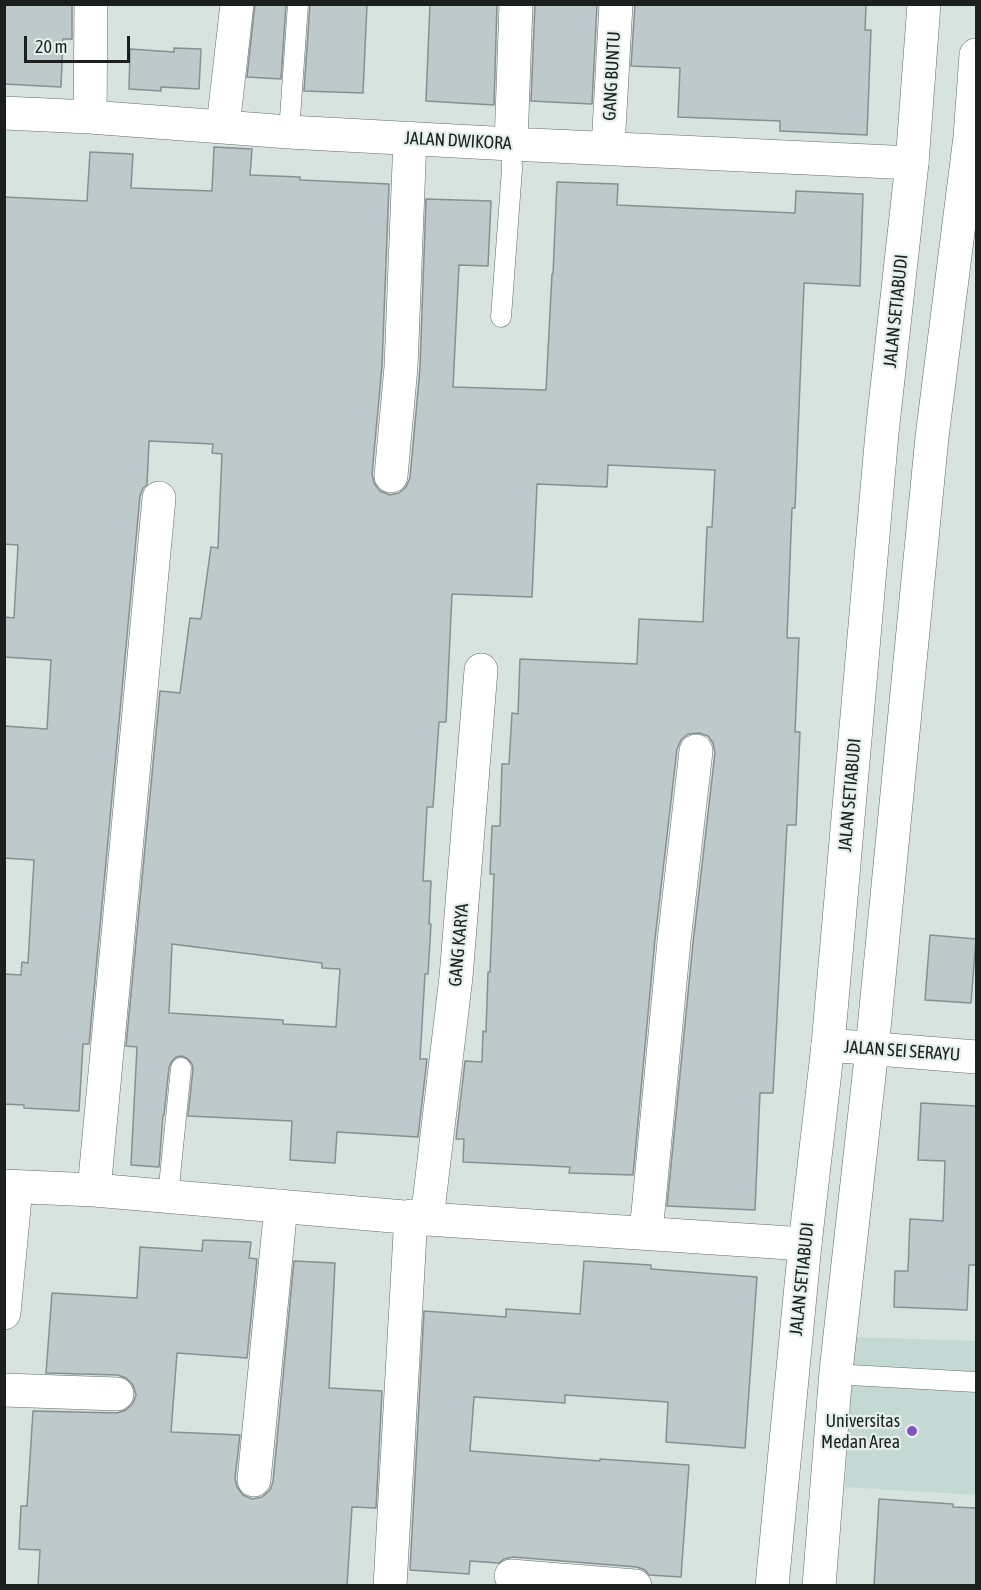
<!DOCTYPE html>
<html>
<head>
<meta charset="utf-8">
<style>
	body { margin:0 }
	#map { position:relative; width:981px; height:1590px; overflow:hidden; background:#d7e3df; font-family:"Asap Condensed",sans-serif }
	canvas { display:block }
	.frame { position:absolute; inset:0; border:6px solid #1b201f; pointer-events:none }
	.scale { position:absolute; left:24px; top:36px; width:106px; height:27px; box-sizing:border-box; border:3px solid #1b201f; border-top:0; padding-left:8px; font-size:18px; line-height:21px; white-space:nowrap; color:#1b201f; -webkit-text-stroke:4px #e4f0ec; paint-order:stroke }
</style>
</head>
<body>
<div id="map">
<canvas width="981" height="1590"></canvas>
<div class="frame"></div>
<div class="scale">20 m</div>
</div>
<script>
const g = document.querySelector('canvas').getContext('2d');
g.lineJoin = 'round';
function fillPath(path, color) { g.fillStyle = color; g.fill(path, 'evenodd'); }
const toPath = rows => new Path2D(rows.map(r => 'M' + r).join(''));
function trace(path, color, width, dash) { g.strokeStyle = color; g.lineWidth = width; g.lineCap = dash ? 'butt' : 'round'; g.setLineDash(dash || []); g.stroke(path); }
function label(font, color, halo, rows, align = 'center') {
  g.font = font + ' "Asap Condensed",sans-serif'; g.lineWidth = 4.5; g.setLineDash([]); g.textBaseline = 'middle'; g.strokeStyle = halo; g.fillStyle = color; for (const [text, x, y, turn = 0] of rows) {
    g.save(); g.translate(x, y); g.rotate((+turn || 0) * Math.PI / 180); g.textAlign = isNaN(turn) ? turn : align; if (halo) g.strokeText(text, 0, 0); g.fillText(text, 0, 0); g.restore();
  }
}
fillPath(toPath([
	[855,1337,976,1341,976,1495,845,1487,850,1375]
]), '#c4d9d3');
const building = toPath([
	[4,4,72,4,72,39,63,39,61,87,4,84,4,4],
	[255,4,286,4,281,79,247,77,255,4],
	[310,4,367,4,363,93,304,91,310,4],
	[430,4,497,4,494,105,426,101,430,4],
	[535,4,597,4,592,104,531,101,535,4],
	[635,4,866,4,865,30,871,30,867,135,780,131,780,121,678,117,680,68,631,66,635,4],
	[174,48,201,49,199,89,161,87,161,91,129,89,130,49,174,52,174,48],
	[214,147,252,149,250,175,300,177,300,180,389,184,382,366,372,474,374,483,380,491,390,495,399,493,406,487,410,478,420,368,426,199,491,201,488,266,459,265,453,387,546,390,552,274,553,274,557,182,618,184,617,205,795,213,796,191,863,194,860,286,804,283,795,508,792,508,787,638,799,638,795,732,800,732,796,825,787,825,773,1093,760,1093,755,1210,667,1206,693,943,715,753,713,743,708,736,699,733,688,734,681,740,677,749,655,939,633,1175,569,1173,570,1167,463,1162,464,1139,456,1139,465,1061,482,1062,483,1031,486,1032,488,972,490,972,494,874,490,874,492,826,500,826,502,764,509,764,512,713,518,714,520,659,637,664,639,619,703,622,707,527,712,527,715,470,608,465,607,487,537,484,532,597,452,594,446,722,439,722,433,807,427,807,423,881,431,881,429,924,431,924,428,974,425,974,420,1059,427,1059,418,1137,337,1132,335,1163,290,1160,292,1121,188,1116,193,1069,192,1064,188,1059,182,1056,176,1057,172,1061,169,1067,164,1115,163,1115,159,1167,131,1165,137,1047,126,1046,160,691,180,693,190,618,201,619,211,547,218,548,222,454,212,453,213,444,149,441,147,485,143,488,140,496,89,1044,83,1044,79,1111,24,1108,24,1105,4,1104,4,974,21,975,22,962,28,963,34,860,4,858,4,726,47,729,51,660,4,657,4,617,14,618,18,545,4,544,4,197,87,201,90,152,133,154,131,188,212,191,214,147],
	[172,944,322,963,322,968,340,969,336,1027,283,1024,283,1020,169,1013,172,944],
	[930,935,976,939,971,1003,925,1000,930,935],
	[921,1103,976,1106,976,1265,969,1265,967,1310,894,1307,895,1271,908,1271,910,1219,943,1221,945,1161,918,1160,921,1103],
	[203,1240,251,1242,249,1258,257,1259,247,1358,177,1353,171,1432,240,1435,235,1478,237,1487,243,1495,252,1499,262,1497,270,1490,273,1482,294,1261,335,1263,329,1388,382,1391,376,1508,352,1507,347,1586,38,1586,40,1550,19,1549,21,1506,27,1506,33,1411,117,1413,126,1410,133,1403,136,1395,133,1385,126,1378,118,1375,46,1373,52,1293,137,1298,140,1247,202,1251,203,1240],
	[584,1261,651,1265,651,1269,757,1277,745,1448,666,1442,668,1402,565,1395,565,1403,474,1397,470,1451,600,1461,600,1459,689,1465,681,1577,649,1575,645,1570,637,1567,513,1557,504,1559,499,1563,470,1561,469,1574,410,1570,424,1311,506,1317,506,1309,580,1314,584,1261],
	[879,1499,953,1504,953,1507,976,1508,976,1586,874,1586,879,1499]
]);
fillPath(building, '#bdc9ca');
trace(building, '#859191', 1.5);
const lane = toPath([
	[289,132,298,4],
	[501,317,512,169,511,144],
	[168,1196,181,1068],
	[836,1371,850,1375,976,1382]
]);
const street = toPath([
	[4,113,90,117,289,132,511,144,912,163],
	[90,117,91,4],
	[223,126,237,4],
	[511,144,516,4],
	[608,148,616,4],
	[391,476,401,367,410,138],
	[4,1186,94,1190,427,1219,805,1244],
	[94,1190,159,498],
	[427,1219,456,977,481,670],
	[646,1233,674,941,696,751],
	[4,1313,16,1187],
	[4,1390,117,1394],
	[254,1480,281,1206],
	[511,1576,635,1586],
	[390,1586,411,1216]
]);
const secondary = toPath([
	[828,1045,976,1057]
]);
const primary = toPath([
	[772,1586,805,1244,828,1045,882,433,912,163,924,4],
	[819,1586,836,1371,872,1049,932,437,970,137,976,55]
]);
trace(lane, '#626d6a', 21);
trace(street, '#626d6a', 34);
trace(secondary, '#626d6a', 34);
trace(primary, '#626d6a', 34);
trace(lane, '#fff', 20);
trace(street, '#fff', 33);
trace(secondary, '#fff', 33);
trace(primary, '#fff', 33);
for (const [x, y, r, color] of [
	[912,1431,6,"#8352cb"]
]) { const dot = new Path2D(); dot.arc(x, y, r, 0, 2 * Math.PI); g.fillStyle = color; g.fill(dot); trace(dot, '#e4f0ec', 2); }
label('18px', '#1b201f', '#e4f0ec', [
	["GANG BUNTU",612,76,-87],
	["JALAN DWIKORA",458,141,3],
	["JALAN SETIABUDI",896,311,-84],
	["JALAN SETIABUDI",850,795,-85],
	["GANG KARYA",459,945,-85],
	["JALAN SEI SERAYU",902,1051,4],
	["JALAN SETIABUDI",802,1279,-84]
]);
label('18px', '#1b201f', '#e4f0ec', [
	["Universitas",900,1421],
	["Medan Area",900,1442]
], 'right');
</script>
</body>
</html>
